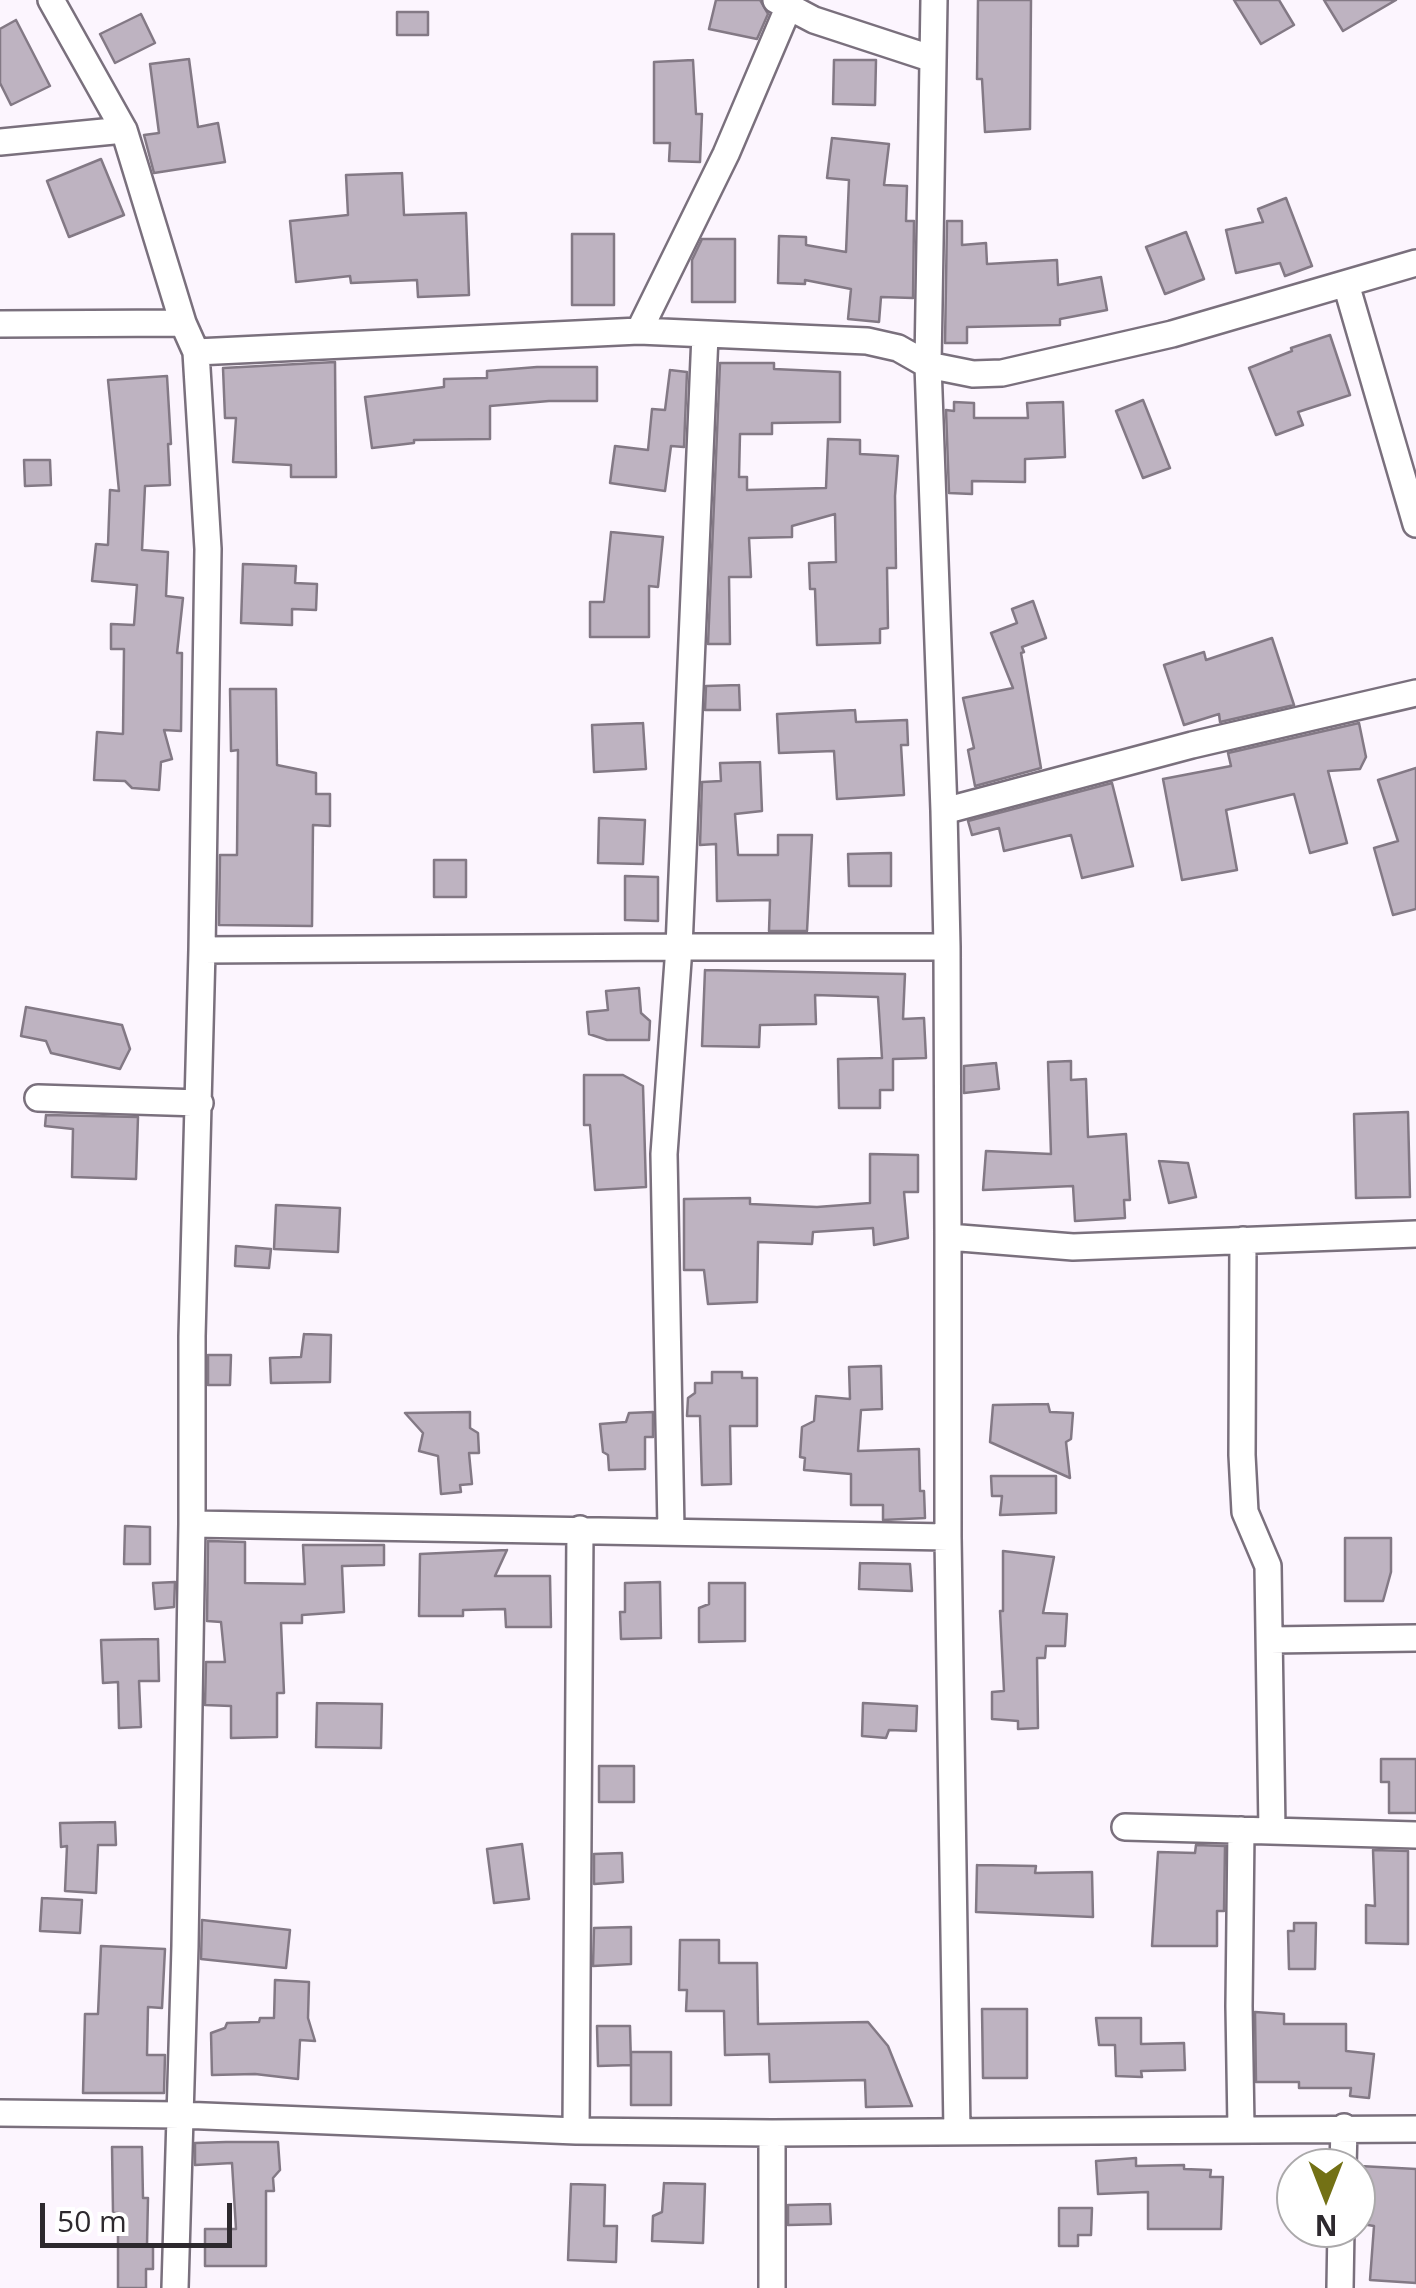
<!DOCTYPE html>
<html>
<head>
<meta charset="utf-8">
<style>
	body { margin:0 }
	#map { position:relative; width:1416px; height:2288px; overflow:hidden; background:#fcf5fe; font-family:"Open Sans",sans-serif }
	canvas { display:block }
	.north { position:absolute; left:1276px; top:2148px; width:100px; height:100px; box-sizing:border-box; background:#fff; border:2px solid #aba9ab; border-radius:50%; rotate:180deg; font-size:28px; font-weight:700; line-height:40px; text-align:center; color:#2d292e }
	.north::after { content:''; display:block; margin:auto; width:35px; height:45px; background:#737115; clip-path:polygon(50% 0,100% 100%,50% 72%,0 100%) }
	.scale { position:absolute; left:40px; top:2203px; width:192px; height:45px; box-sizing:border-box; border:5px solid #2d292e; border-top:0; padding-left:12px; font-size:30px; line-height:35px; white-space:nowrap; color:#2d292e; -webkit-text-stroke:8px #fff; paint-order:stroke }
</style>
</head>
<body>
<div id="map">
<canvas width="1416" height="2288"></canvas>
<div class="north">N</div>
<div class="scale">50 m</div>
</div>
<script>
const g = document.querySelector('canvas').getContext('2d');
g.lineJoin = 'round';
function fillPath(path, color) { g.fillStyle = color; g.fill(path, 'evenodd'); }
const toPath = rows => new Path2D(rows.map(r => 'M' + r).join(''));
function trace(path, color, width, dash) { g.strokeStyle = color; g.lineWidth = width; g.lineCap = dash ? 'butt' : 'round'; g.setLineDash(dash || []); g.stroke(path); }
const building = toPath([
	[716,0,760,0,768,14,757,39,709,29,716,0],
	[978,0,1031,0,1030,129,985,132,982,79,977,79,978,0],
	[1234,0,1279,0,1294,25,1261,44,1234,0],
	[1324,0,1396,0,1343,31,1324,0],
	[397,12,428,12,428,35,397,35,397,12],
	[141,14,155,43,115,63,100,34,141,14],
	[16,20,50,86,11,105,0,83,0,29,16,20],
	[189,59,198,127,218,123,225,162,154,173,144,135,159,133,150,64,189,59],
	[693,60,696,114,702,114,700,162,669,161,670,143,654,143,654,62,693,60],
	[834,60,876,60,875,105,833,104,834,60],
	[832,138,889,144,884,185,907,186,906,221,914,221,913,298,881,297,879,322,848,319,851,289,805,280,805,284,778,283,779,236,806,237,806,245,846,252,849,180,827,178,832,138],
	[101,159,124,215,69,237,47,181,101,159],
	[402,173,404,215,466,213,469,295,418,297,417,280,351,283,350,276,296,282,290,221,348,215,346,175,402,173],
	[1286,198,1312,266,1285,276,1280,263,1236,273,1226,230,1263,222,1258,209,1286,198],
	[947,221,962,221,962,245,986,243,987,264,1057,260,1058,285,1101,277,1107,310,1060,319,1060,325,967,327,967,343,945,343,947,221],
	[1186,232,1204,279,1165,294,1146,247,1186,232],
	[572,234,614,234,614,305,572,305,572,234],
	[702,239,735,239,735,302,692,302,692,260,702,239],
	[1330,335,1350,395,1298,412,1303,425,1276,435,1249,368,1292,351,1291,348,1330,335],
	[335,362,336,477,291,477,291,465,233,462,236,418,225,418,223,368,335,362],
	[720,363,774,363,774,369,840,372,840,422,772,423,772,434,740,434,739,477,747,477,747,490,826,488,828,439,860,440,860,454,898,456,895,496,896,568,887,568,888,628,880,629,880,643,817,645,815,589,810,589,809,563,836,562,835,514,792,526,792,537,749,538,751,577,729,577,730,644,708,644,720,363],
	[537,367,597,367,597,401,549,401,490,406,490,439,414,440,414,443,372,448,365,397,444,387,444,379,487,378,487,371,537,367],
	[670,370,687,372,684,447,671,446,665,491,610,483,615,446,648,450,652,409,665,410,670,370],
	[167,376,171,444,168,444,170,485,145,486,142,550,168,552,166,596,183,598,177,653,182,653,181,731,164,730,172,759,161,762,159,790,132,788,125,781,94,780,97,732,123,734,124,649,111,649,111,624,134,625,137,585,92,581,96,544,108,545,110,490,119,491,108,380,167,376],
	[1143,400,1170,468,1143,478,1116,411,1143,400],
	[954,402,974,403,974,418,1028,418,1027,403,1063,402,1065,457,1025,459,1025,482,972,481,972,494,949,493,946,410,954,411,954,402],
	[24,460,50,460,51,485,25,486,24,460],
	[611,532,663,537,658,587,649,586,649,637,590,637,590,602,604,602,611,532],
	[243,564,296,566,295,583,317,584,316,610,292,609,292,625,241,623,243,564],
	[1033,601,1046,638,1022,647,1024,652,1021,653,1041,768,975,786,968,750,974,748,963,698,1013,688,991,633,1017,623,1012,609,1033,601],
	[1272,638,1294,705,1220,722,1219,714,1184,725,1164,665,1204,652,1206,660,1272,638],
	[739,685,740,710,705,710,706,686,739,685],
	[230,689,276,689,277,765,316,773,316,794,330,794,330,826,313,825,312,926,219,925,220,855,237,855,238,750,231,751,230,689],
	[855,710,856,722,907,720,908,745,901,745,904,795,837,799,834,751,779,753,777,714,855,710],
	[643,723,646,769,594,772,592,725,643,723],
	[1359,723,1366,757,1360,769,1328,771,1347,843,1310,853,1294,794,1226,810,1237,870,1182,880,1163,779,1231,766,1228,753,1359,723],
	[760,762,762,811,735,814,738,855,778,855,778,835,812,835,807,931,769,931,770,900,717,901,716,844,700,845,702,782,721,781,720,763,760,762],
	[1416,768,1416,909,1393,915,1374,848,1398,841,1378,780,1416,768],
	[1112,783,1133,866,1082,878,1071,835,1004,851,999,828,972,835,968,821,1112,783],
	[599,818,645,820,643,864,598,863,599,818],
	[891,853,891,886,849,886,848,854,891,853],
	[434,860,466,860,466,897,434,897,434,860],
	[625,876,658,877,658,921,625,920,625,876],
	[705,970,905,974,903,1019,924,1018,926,1058,893,1059,893,1090,880,1090,880,1108,839,1108,838,1059,882,1058,878,997,815,995,816,1024,760,1025,759,1047,702,1046,705,970],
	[639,988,641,1013,650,1021,649,1040,607,1040,589,1034,587,1012,608,1010,606,991,639,988],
	[26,1007,122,1025,130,1049,120,1069,51,1053,46,1041,21,1036,26,1007],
	[1071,1061,1071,1080,1086,1079,1088,1137,1126,1134,1130,1200,1124,1200,1125,1218,1075,1221,1073,1186,983,1190,986,1151,1051,1154,1048,1062,1071,1061],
	[996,1063,999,1089,964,1093,964,1066,996,1063],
	[584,1075,623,1075,643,1086,646,1187,595,1190,590,1125,584,1125,584,1075],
	[1408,1112,1410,1197,1356,1198,1354,1114,1408,1112],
	[46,1115,138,1117,136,1179,72,1177,73,1129,45,1126,46,1115],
	[870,1154,918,1155,918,1192,904,1192,908,1238,874,1245,873,1228,813,1232,812,1244,758,1242,757,1302,708,1304,704,1270,684,1270,684,1199,750,1198,750,1204,817,1207,870,1203,870,1154],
	[1159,1161,1188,1163,1196,1197,1169,1203,1159,1161],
	[276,1205,340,1208,338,1252,274,1249,276,1205],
	[236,1246,271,1249,269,1268,235,1266,236,1246],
	[304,1334,331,1335,330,1382,271,1383,270,1358,301,1357,304,1334],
	[208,1355,231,1355,230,1385,208,1385,208,1355],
	[881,1366,882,1409,861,1410,858,1451,919,1449,920,1491,924,1491,925,1518,883,1520,883,1505,851,1505,851,1474,804,1470,805,1458,800,1457,802,1427,814,1421,816,1396,850,1399,849,1367,881,1366],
	[712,1372,742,1372,742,1378,757,1378,757,1426,730,1426,731,1484,702,1485,700,1416,687,1416,688,1398,695,1393,695,1383,712,1383,712,1372],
	[1048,1404,1050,1412,1073,1413,1071,1439,1066,1442,1070,1478,990,1442,993,1405,1048,1404],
	[470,1412,470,1428,478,1433,479,1453,469,1453,472,1484,460,1485,461,1492,441,1494,438,1456,419,1451,423,1433,405,1413,470,1412],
	[653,1412,653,1437,645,1437,645,1469,609,1470,608,1455,603,1452,600,1424,626,1422,629,1413,653,1412],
	[991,1476,1056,1476,1056,1513,1000,1515,1002,1496,992,1496,991,1476],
	[125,1526,150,1527,150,1564,124,1564,125,1526],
	[1345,1538,1391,1538,1391,1572,1383,1601,1345,1601,1345,1538],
	[208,1541,245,1542,245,1583,305,1584,303,1545,384,1545,384,1565,342,1566,344,1612,302,1615,302,1623,281,1623,284,1693,277,1693,277,1737,231,1738,231,1706,205,1705,206,1662,225,1662,221,1622,207,1621,208,1541],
	[507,1550,495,1576,550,1576,551,1627,506,1627,505,1609,463,1610,463,1616,419,1616,420,1554,507,1550],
	[1003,1551,1054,1557,1043,1613,1067,1614,1065,1646,1046,1646,1045,1658,1037,1658,1038,1728,1018,1729,1018,1721,992,1719,992,1692,1004,1691,1000,1611,1003,1611,1003,1551],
	[860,1563,910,1564,912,1591,859,1589,860,1563],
	[175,1582,174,1607,155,1609,153,1583,175,1582],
	[660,1582,661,1638,621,1639,620,1612,625,1612,625,1583,660,1582],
	[709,1583,745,1583,745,1641,699,1642,699,1608,709,1604,709,1583],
	[158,1639,159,1681,139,1681,141,1727,119,1728,118,1682,103,1683,101,1640,158,1639],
	[317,1703,382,1704,381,1748,316,1747,317,1703],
	[863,1703,917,1706,916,1731,889,1730,886,1738,862,1736,863,1703],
	[1381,1759,1416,1759,1416,1813,1389,1813,1389,1782,1381,1782,1381,1759],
	[599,1766,634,1766,634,1802,599,1802,599,1766],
	[115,1822,116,1845,98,1845,96,1893,65,1891,67,1846,61,1847,60,1823,115,1822],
	[522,1844,529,1899,494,1903,487,1849,522,1844],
	[1196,1845,1225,1846,1224,1911,1217,1911,1217,1946,1152,1946,1158,1852,1195,1853,1196,1845],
	[1373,1850,1408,1851,1408,1944,1366,1943,1366,1905,1375,1906,1373,1850],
	[622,1853,623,1882,594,1884,594,1854,622,1853],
	[977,1865,1036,1866,1035,1873,1092,1872,1093,1917,976,1912,977,1865],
	[42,1898,82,1900,80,1933,40,1931,42,1898],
	[202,1920,290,1930,286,1968,201,1959,202,1920],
	[1294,1923,1316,1923,1315,1969,1289,1969,1288,1931,1294,1931,1294,1923],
	[631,1927,631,1964,593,1966,594,1928,631,1927],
	[680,1940,719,1940,719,1963,757,1963,758,2024,868,2022,888,2046,912,2106,866,2107,865,2080,770,2082,769,2054,725,2055,724,2011,686,2011,687,1990,679,1990,680,1940],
	[101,1946,165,1949,162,2008,148,2007,147,2055,165,2055,164,2093,83,2093,85,2014,98,2014,101,1946],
	[275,1980,309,1982,308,2018,315,2041,300,2040,298,2079,255,2074,212,2075,211,2033,225,2028,227,2023,259,2022,260,2018,274,2018,275,1980],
	[982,2009,1027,2009,1027,2078,983,2078,982,2009],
	[1255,2012,1284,2014,1284,2024,1346,2024,1346,2051,1374,2054,1369,2098,1350,2096,1351,2088,1299,2088,1299,2082,1256,2082,1255,2012],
	[1096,2018,1141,2018,1141,2044,1184,2043,1185,2070,1141,2071,1142,2077,1116,2076,1115,2045,1099,2045,1096,2018],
	[597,2026,630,2026,631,2065,598,2066,597,2026],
	[631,2052,671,2052,671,2105,631,2105,631,2052],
	[226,2142,278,2142,280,2170,273,2178,274,2191,266,2191,266,2266,205,2266,205,2229,236,2229,232,2163,195,2165,195,2143,226,2142],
	[112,2147,142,2147,143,2198,148,2198,147,2245,153,2245,153,2269,146,2269,146,2288,118,2288,118,2213,113,2213,112,2147],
	[1136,2158,1136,2166,1184,2165,1184,2169,1211,2170,1210,2177,1223,2177,1221,2229,1148,2229,1148,2192,1098,2194,1096,2161,1136,2158],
	[1360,2166,1416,2169,1416,2283,1370,2280,1374,2226,1356,2223,1360,2166],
	[664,2183,705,2184,703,2243,652,2241,653,2216,662,2212,664,2183],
	[571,2184,605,2185,604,2226,617,2226,616,2262,568,2260,571,2184],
	[830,2204,831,2224,788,2225,788,2205,830,2204],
	[1059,2208,1092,2208,1091,2235,1078,2235,1078,2246,1059,2246,1059,2208]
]);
fillPath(building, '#beb3c1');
trace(building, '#837985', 2.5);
const street = toPath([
	[51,0,124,130,183,323,196,352],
	[776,0,814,20,933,59],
	[0,142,124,130],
	[1346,284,1416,524],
	[0,324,183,323],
	[639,331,726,154,789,6],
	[705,335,679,947,202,950,208,549,196,352,639,331,867,341,898,348,928,365,934,0],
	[944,811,928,365,973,374,1002,373,1172,334,1416,263],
	[947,947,944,811,1192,745,1416,693],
	[38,1098,200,1103],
	[1243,1240,1242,1455,1245,1512,1268,1566,1272,1831],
	[192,1524,192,1336,202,950],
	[671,1530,664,1154,679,947,947,947,948,1237],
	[1270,1640,1416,1638],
	[1125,1827,1416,1835],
	[1241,1830,1239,2006,1241,2128],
	[0,2113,180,2115,576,2131,772,2133,1416,2129],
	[576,2131,580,1529],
	[957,2132,948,1537,948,1237,1073,1247,1416,1234],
	[772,2133,772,2288],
	[1343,2168,1344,2127],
	[175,2288,185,1946,192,1524,948,1537],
	[1340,2288,1341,2228]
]);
trace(street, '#7a707d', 30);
trace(street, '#fff', 25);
</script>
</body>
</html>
